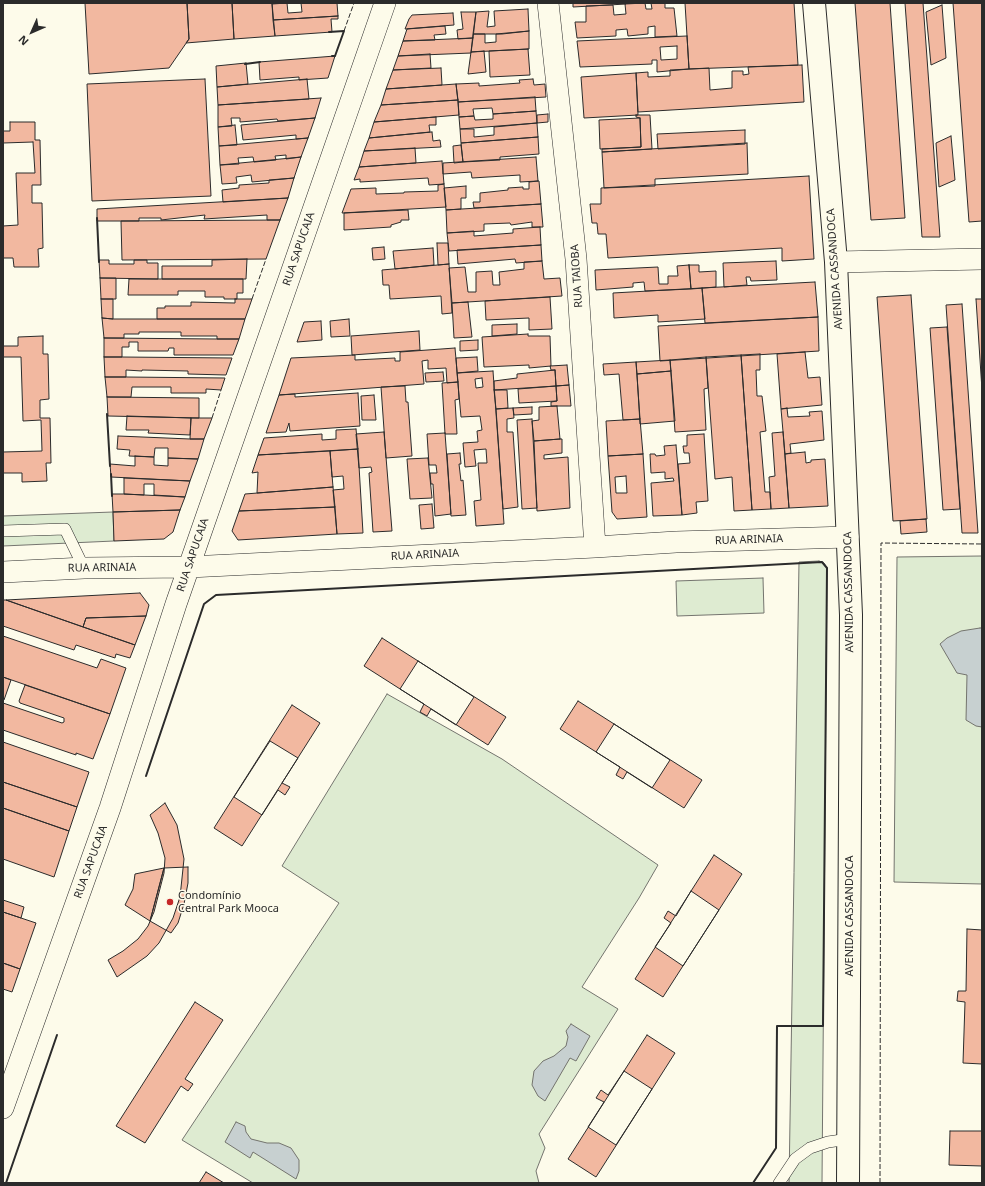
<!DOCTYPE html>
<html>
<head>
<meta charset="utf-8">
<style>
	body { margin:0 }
	#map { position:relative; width:985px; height:1186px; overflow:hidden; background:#fdfbea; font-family:"Noto Sans",sans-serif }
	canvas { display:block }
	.frame { position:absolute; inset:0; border:4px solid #2b2b2b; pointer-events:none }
	.north { position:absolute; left:12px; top:12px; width:40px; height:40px; -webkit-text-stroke:3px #fdfbea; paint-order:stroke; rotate:225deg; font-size:11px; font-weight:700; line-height:16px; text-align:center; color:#2b2b2b }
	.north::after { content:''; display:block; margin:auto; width:14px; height:18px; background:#2b2b2b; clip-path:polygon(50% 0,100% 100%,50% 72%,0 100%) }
</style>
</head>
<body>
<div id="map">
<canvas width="985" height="1186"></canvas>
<div class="frame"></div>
<div class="north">N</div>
</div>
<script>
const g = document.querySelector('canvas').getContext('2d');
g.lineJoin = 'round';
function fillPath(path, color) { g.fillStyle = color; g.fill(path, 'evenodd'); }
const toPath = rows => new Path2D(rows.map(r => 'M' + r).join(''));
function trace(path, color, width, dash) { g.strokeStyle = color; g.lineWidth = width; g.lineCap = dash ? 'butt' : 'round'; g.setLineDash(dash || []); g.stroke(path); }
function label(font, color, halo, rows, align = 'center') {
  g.font = font + ' "Noto Sans",sans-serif'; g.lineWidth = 3; g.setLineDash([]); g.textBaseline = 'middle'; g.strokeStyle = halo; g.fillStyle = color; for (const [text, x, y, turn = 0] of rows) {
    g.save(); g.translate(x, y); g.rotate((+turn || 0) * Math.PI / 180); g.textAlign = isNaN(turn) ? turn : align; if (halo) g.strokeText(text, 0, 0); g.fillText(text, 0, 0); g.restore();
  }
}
const green = toPath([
	[113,512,114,541,3,546,3,516,113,512],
	[982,556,982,884,894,882,897,557,982,556],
	[819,561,824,563,827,568,822,1183,789,1183,799,562,819,561],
	[763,578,764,613,677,616,676,581,763,578],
	[387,694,502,759,658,865,639,898,582,987,618,1009,539,1134,545,1148,536,1171,539,1183,253,1183,182,1140,339,903,282,866,387,694]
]);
fillPath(green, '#deebd1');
trace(green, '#74746e', 1);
const water = toPath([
	[980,628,982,628,982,727,976,726,966,720,967,675,957,673,940,644,947,638,961,631,980,628],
	[571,1024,590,1036,576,1061,570,1058,545,1101,538,1096,532,1085,534,1071,543,1061,554,1056,566,1046,568,1037,566,1031,571,1024],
	[236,1122,245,1126,246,1132,251,1139,267,1143,279,1143,291,1148,299,1160,299,1171,296,1179,253,1152,250,1158,225,1142,236,1122]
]);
fillPath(water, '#c7d0d0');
trace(water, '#74746e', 1);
const building = toPath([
	[85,3,187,3,189,39,169,68,89,74,85,3],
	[187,3,232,3,234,39,186,43,189,39,187,3],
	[232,3,272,3,275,36,234,39,232,3],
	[287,3,288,13,302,12,301,3,341,3,337,3,338,16,273,20,272,4,287,3],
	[573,3,626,3,626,4,573,7,573,3],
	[645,3,646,9,652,9,651,3,665,3,665,8,674,8,677,36,655,37,655,26,648,27,648,34,628,36,627,29,616,30,616,36,577,38,575,22,586,22,586,6,613,5,614,15,626,14,625,4,645,3],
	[685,3,794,3,798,65,689,69,685,3],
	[855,3,890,3,905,218,871,220,855,3],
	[905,3,923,3,940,237,922,237,905,3],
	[953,3,982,3,982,221,969,222,953,3],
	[942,5,946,58,931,65,926,12,942,5],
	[528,9,529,31,502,34,473,34,476,12,489,11,487,27,495,26,494,11,528,9],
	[461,12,476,12,473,38,458,39,457,30,463,29,461,12],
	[453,13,454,25,405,29,409,19,412,15,453,13],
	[338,16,338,19,331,19,332,32,275,36,273,20,338,16],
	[445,26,446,34,434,35,435,40,403,41,407,29,445,26],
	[529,31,529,49,471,52,473,34,485,34,485,43,496,42,496,34,529,31],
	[687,36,689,69,657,72,657,60,652,60,652,64,580,67,577,41,687,36],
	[677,46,677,59,661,60,660,47,677,46],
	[473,38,471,53,398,56,403,41,473,38],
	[528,49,530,75,490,77,489,51,528,49],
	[484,51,486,72,468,74,471,52,484,51],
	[430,54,431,68,393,70,398,56,430,54],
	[335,56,328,78,299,80,299,77,260,80,259,62,335,56],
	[246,63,248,84,217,87,216,66,246,63],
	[802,65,804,102,638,112,636,73,648,72,648,77,670,76,670,70,709,68,710,90,732,88,732,71,743,71,743,75,749,74,748,67,802,65],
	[441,68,442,85,386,89,393,70,441,68],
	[636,73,638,115,584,118,581,77,636,73],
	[205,79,211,196,92,201,87,84,205,79],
	[307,79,309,99,218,105,217,87,307,79],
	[533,79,534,85,545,84,546,97,458,102,456,84,479,83,479,86,520,83,519,80,533,79],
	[456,84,458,100,381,105,386,89,456,84],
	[535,97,536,111,493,114,492,108,473,109,474,116,459,117,458,102,535,97],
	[321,98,315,118,278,121,277,119,240,122,240,118,231,118,232,126,218,127,218,105,321,98],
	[458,100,459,115,374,122,381,105,458,100],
	[536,111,537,123,460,129,459,117,474,116,475,120,493,119,493,114,536,111],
	[548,114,548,122,537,123,537,115,548,114],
	[636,115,650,115,652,149,602,152,602,149,641,147,640,118,636,117,636,115],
	[436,117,436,125,429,125,430,132,369,138,374,122,436,117],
	[315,118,308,138,296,139,296,135,243,140,241,125,315,118],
	[640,118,641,147,600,149,599,120,640,118],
	[10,122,35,122,35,140,40,140,41,185,32,185,32,203,42,203,43,248,38,249,39,267,14,267,13,258,3,258,3,131,10,131,10,122],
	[537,123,538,137,461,143,460,129,474,129,474,137,494,135,494,127,537,123],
	[235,125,237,145,219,146,218,127,235,125],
	[745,130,745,144,658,149,657,134,745,130],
	[432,132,433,141,440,140,441,147,364,151,369,138,432,132],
	[951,136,955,180,939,187,936,143,951,136],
	[538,137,539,154,500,157,500,160,463,162,461,143,538,137],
	[308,138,301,157,286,159,286,155,275,156,276,160,254,162,253,157,238,158,239,164,220,165,219,146,308,138],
	[33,142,35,173,16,173,18,225,3,226,3,143,33,142],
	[747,143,748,174,655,179,655,186,604,188,602,152,747,143],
	[461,145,463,162,454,163,453,146,461,145],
	[415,148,416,163,359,167,364,151,415,148],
	[301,157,294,178,252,182,251,175,236,177,237,183,222,184,220,165,301,157],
	[536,157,538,181,520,182,520,175,472,178,471,172,443,174,443,163,536,157],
	[442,161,444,184,429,185,428,178,360,182,360,179,354,180,359,167,442,161],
	[809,176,814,259,782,261,782,248,608,258,606,234,598,234,597,223,592,223,590,204,601,204,601,188,809,176],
	[294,178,288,198,223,202,222,190,239,188,239,185,269,183,269,180,294,178],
	[538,181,539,181,541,204,474,208,473,202,480,202,480,193,508,190,508,188,523,187,523,189,529,189,529,182,538,181],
	[444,184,446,207,342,213,351,189,376,188,376,194,404,193,404,192,438,191,438,185,444,184],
	[466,186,466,198,461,198,461,209,446,210,444,188,466,186],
	[288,198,280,220,267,220,267,215,204,219,205,215,161,220,161,218,139,218,139,221,97,221,97,209,288,198],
	[541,204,543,227,532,227,532,222,511,225,510,223,484,224,484,231,447,233,446,210,541,204],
	[408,210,409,220,401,220,401,222,391,225,391,227,344,230,344,213,408,210],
	[280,220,266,259,122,260,121,221,280,220],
	[540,227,541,245,449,251,447,233,474,231,474,236,513,233,513,229,540,227],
	[437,243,448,243,449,264,438,265,437,243],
	[541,245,542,261,516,263,515,259,458,264,457,250,541,245],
	[384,247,385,259,373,260,372,248,384,247],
	[433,248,434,265,395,269,393,251,433,248],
	[247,259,246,279,162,279,162,266,212,266,212,260,247,259],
	[99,260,109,260,109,264,134,264,134,260,147,260,147,263,158,263,158,279,100,278,99,260],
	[542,261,544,279,560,278,562,296,452,303,449,268,465,267,468,292,476,292,476,272,492,271,493,285,500,285,499,272,524,269,524,262,542,261],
	[776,261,777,280,751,281,750,277,746,277,747,285,724,287,723,263,776,261],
	[449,264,452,313,442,314,441,296,390,299,389,285,383,285,382,270,449,264],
	[689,265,699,265,699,272,716,271,716,287,691,289,689,265],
	[689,265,691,289,645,291,644,282,633,283,633,287,596,290,595,270,658,267,659,284,668,284,668,276,678,276,677,266,689,265],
	[100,278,116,278,116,299,101,299,100,278],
	[129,279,243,279,243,293,237,293,237,299,224,299,224,297,205,297,205,291,178,291,178,295,128,295,129,279],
	[815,282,818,317,705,323,702,288,815,282],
	[702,288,705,319,658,322,658,315,614,318,613,293,702,288],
	[911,295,927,519,893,521,877,297,911,295],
	[550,297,552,329,529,330,529,318,486,320,485,301,550,297],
	[101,299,113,299,113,319,102,318,101,299],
	[235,299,252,299,245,319,157,319,157,308,165,308,165,306,191,306,191,302,235,303,235,299],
	[976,299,982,299,982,390,976,299],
	[468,302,472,337,454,338,452,303,468,302],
	[962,304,978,533,962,533,946,305,962,304],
	[818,317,819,351,660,361,658,326,818,317],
	[102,318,113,319,245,319,239,339,217,339,217,336,181,336,181,332,139,332,139,334,124,334,124,338,104,338,102,318],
	[349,319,350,336,331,337,330,321,349,319],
	[321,321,322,340,297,342,304,322,321,321],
	[517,324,517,334,492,336,492,325,517,324],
	[947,327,960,509,943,510,930,328,947,327],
	[419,331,420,350,352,355,351,336,419,331],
	[528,334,528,336,550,336,551,366,529,368,529,365,484,367,482,337,528,334],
	[43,336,43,354,48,354,49,399,40,400,40,418,50,418,51,463,46,463,47,481,22,482,22,473,3,473,3,346,18,346,18,337,43,336],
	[104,338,217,339,239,339,233,355,174,355,174,348,169,348,168,351,138,351,138,342,129,342,129,347,122,347,122,357,104,357,104,338],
	[478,340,478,350,460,351,460,341,478,340],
	[455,348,458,382,447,383,446,368,428,369,428,360,422,361,424,384,279,395,291,358,355,355,355,360,395,358,395,361,400,361,400,352,455,348],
	[805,352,808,378,820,377,822,405,781,409,777,354,805,352],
	[760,354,760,370,756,370,757,396,762,396,766,431,760,432,765,492,770,492,771,509,752,510,741,355,760,354],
	[741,355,752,510,734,511,732,477,715,479,706,357,741,355],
	[3,357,21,357,23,421,41,420,42,451,3,452,3,357],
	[104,357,122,357,232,358,226,375,188,374,188,371,142,370,142,371,126,370,126,377,105,377,104,357],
	[477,357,478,371,457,373,456,358,477,357],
	[706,357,708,388,704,389,706,430,675,432,670,360,706,357],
	[670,360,671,371,637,374,636,362,670,360],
	[636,362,640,419,623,420,619,374,604,375,603,364,636,362],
	[567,365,569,385,556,386,555,370,551,370,550,366,567,365],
	[555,370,556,386,494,390,494,381,517,378,517,374,555,370],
	[493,371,504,524,476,526,474,501,481,500,478,463,487,463,486,449,474,450,476,466,465,467,463,443,478,442,477,431,482,430,480,416,461,417,457,373,493,371],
	[482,378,483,387,476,388,475,379,482,378],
	[671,371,675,421,640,424,637,374,671,371],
	[443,372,444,381,426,382,425,373,443,372],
	[105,377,126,377,225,378,221,390,206,389,206,393,171,393,171,387,132,387,131,397,107,397,105,377],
	[458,382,459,399,455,400,457,434,445,434,442,383,458,382],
	[569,385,571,406,551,406,551,402,557,401,556,386,569,385],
	[405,386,406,402,408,402,412,456,386,458,381,387,405,386],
	[556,386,557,401,519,403,518,389,556,386],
	[494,390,507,390,508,408,496,409,494,390],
	[358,393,360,426,290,431,289,423,286,432,266,433,279,395,295,394,295,397,358,393],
	[374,395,376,420,362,420,361,396,374,395],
	[107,397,199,398,199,418,108,416,107,397],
	[557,406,560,439,534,441,532,421,539,420,539,407,557,406],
	[532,407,532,414,514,415,513,408,532,407],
	[513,408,514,418,507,419,507,432,513,432,518,507,503,509,496,409,513,408],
	[787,408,788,417,810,416,809,412,822,411,824,440,790,444,791,453,785,454,781,409,787,408],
	[127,416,191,418,190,435,148,433,149,430,126,430,127,416],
	[191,418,212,418,204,439,190,439,191,418],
	[532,419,537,508,522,509,517,420,532,419],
	[640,419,643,454,608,456,606,421,640,419],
	[356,429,358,449,258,455,264,438,322,434,322,440,336,439,336,430,356,429],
	[384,432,392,531,373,532,369,473,372,472,371,467,359,468,356,434,384,432],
	[783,432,789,508,771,509,769,477,775,476,772,433,783,432],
	[445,433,451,514,435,516,433,484,431,484,430,473,437,473,436,465,429,465,427,434,445,433],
	[704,434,708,501,696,502,697,513,682,515,678,464,690,463,689,453,684,453,683,446,687,446,687,435,704,434],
	[118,436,190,439,204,439,198,459,168,458,168,448,155,448,154,457,129,456,130,450,117,449,118,436],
	[560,439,562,439,562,453,544,455,544,459,568,457,570,508,537,511,534,441,560,439],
	[676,445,682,515,653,516,651,483,674,481,673,478,665,479,665,472,651,473,650,454,655,454,656,456,665,455,664,446,676,445],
	[358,449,363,533,337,534,333,490,344,489,343,476,332,477,330,451,358,449],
	[330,451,333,487,257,493,258,472,252,473,258,455,330,451],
	[805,452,806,463,811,462,811,460,825,459,828,506,789,508,785,454,805,452],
	[460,453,461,464,459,464,461,481,463,480,466,515,451,516,447,454,460,453],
	[643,454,647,517,617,519,612,512,608,456,643,454],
	[626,476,627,493,616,493,615,477,626,476],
	[135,456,154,457,154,465,168,466,168,458,198,459,190,481,111,477,110,464,135,466,135,456],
	[428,458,432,498,410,499,407,459,428,458],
	[124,478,190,481,185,497,154,495,154,484,144,484,144,495,124,494,124,478],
	[333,487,335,507,239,511,245,494,333,487],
	[112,494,124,494,185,497,180,510,113,512,112,494],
	[432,504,434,528,421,529,419,505,432,504],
	[335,507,337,534,238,540,232,531,239,511,335,507],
	[180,510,173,532,164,539,114,541,113,512,180,510],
	[926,519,927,532,901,534,900,521,926,519],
	[140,593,149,605,146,616,86,618,83,627,6,600,140,593],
	[3,600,6,600,135,645,130,658,116,654,115,658,76,645,74,650,3,626,3,600],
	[146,616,135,645,83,627,86,618,146,616],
	[3,636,97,668,101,659,126,668,110,714,3,677,3,636],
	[382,638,506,717,488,745,364,666,382,638],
	[418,661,474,697,456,725,431,709,427,716,420,712,424,704,400,689,418,661],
	[3,677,11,680,4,700,3,700,3,677],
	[25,685,110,714,93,759,76,753,76,755,3,730,3,703,62,723,64,722,64,718,20,703,19,701,25,685],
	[578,701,702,780,684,808,560,729,578,701],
	[292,705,320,723,242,846,214,828,292,705],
	[614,724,670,760,652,788,627,772,623,779,616,775,620,767,596,752,614,724],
	[270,741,298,758,282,783,290,787,285,795,278,790,262,815,234,797,270,741],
	[3,742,89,772,77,807,3,782,3,742],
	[3,782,77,807,69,831,3,808,3,782],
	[165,803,177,825,184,859,180,897,173,918,159,943,147,956,117,977,108,960,123,951,138,939,148,926,154,912,164,873,165,858,158,833,150,815,165,803],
	[3,808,69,831,54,877,3,859,3,808],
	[714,855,742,874,663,997,635,979,714,855],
	[188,867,188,883,184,904,178,923,171,933,150,921,164,868,188,867],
	[164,868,150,921,125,905,133,889,135,874,164,868],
	[691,891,719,910,683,966,655,947,671,923,664,918,668,911,676,916,691,891],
	[3,900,24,907,21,918,3,912,3,900],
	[3,912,36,923,20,969,3,963,3,912],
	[967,929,982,930,982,1064,963,1063,965,1002,957,1001,958,991,966,991,967,929],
	[3,963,20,969,12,992,3,989,3,963],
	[195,1002,223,1020,185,1079,193,1084,188,1091,181,1086,145,1143,116,1126,195,1002],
	[647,1035,675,1053,596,1177,568,1159,647,1035],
	[624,1071,652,1089,616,1145,588,1127,604,1102,596,1098,601,1090,608,1095,624,1071],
	[950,1131,982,1131,982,1166,949,1165,950,1131],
	[206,1172,224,1183,199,1183,206,1172]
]);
fillPath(building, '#f2b8a0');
trace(building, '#2b2b2b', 1);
const service = toPath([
	[3,531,65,529,84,568],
	[779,1183,795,1159,810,1148,828,1142,849,1139]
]);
const minor = toPath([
	[548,3,576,259,595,547],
	[836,262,982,259],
	[3,572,84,568,189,567,595,547,676,542,848,537],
	[3,1108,110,808,176,604,385,3]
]);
const tertiary = toPath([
	[814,3,836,262,851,615,848,1183]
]);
trace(service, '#2b2b2b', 12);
trace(minor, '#2b2b2b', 22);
trace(tertiary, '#2b2b2b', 24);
trace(service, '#fdfbea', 11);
trace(minor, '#fdfbea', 21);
trace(tertiary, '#fdfbea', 22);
trace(toPath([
	[344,31,354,3],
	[252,299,266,259],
	[212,418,221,390],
	[880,1183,881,543,982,544]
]), '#2b2b2b', 1, [5, 2]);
trace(toPath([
	[329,32,344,31,335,56,332,56],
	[245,64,260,62],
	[97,218,99,262],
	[107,414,110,466],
	[111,474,112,496],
	[146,776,204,604,216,595,822,562,827,568,823,1026,777,1026,776,1148,753,1183],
	[6,1183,57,1035]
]), '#2b2b2b', 2);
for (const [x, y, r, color] of [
	[170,902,4,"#c62828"]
]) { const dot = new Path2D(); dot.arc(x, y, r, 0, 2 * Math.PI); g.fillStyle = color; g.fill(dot); trace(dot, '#fdfbea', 1.5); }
label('11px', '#2b2b2b', '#fdfbea', [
	["RUA SAPUCAIA",299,249,-71],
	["AVENIDA CASSANDOCA",835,269,-94],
	["RUA TAIOBA",577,276,-94],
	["RUA ARINAIA",749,540,-2],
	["RUA SAPUCAIA",193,555,-71],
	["RUA ARINAIA",425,555,-3],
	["RUA ARINAIA",102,568,-1],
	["AVENIDA CASSANDOCA",849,592,-91],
	["RUA SAPUCAIA",91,862,-70],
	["AVENIDA CASSANDOCA",850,916,-90]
]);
label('11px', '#2b2b2b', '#fdfbea', [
	["Condomínio",178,896],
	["Central Park Mooca",178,909]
], 'left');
</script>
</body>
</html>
